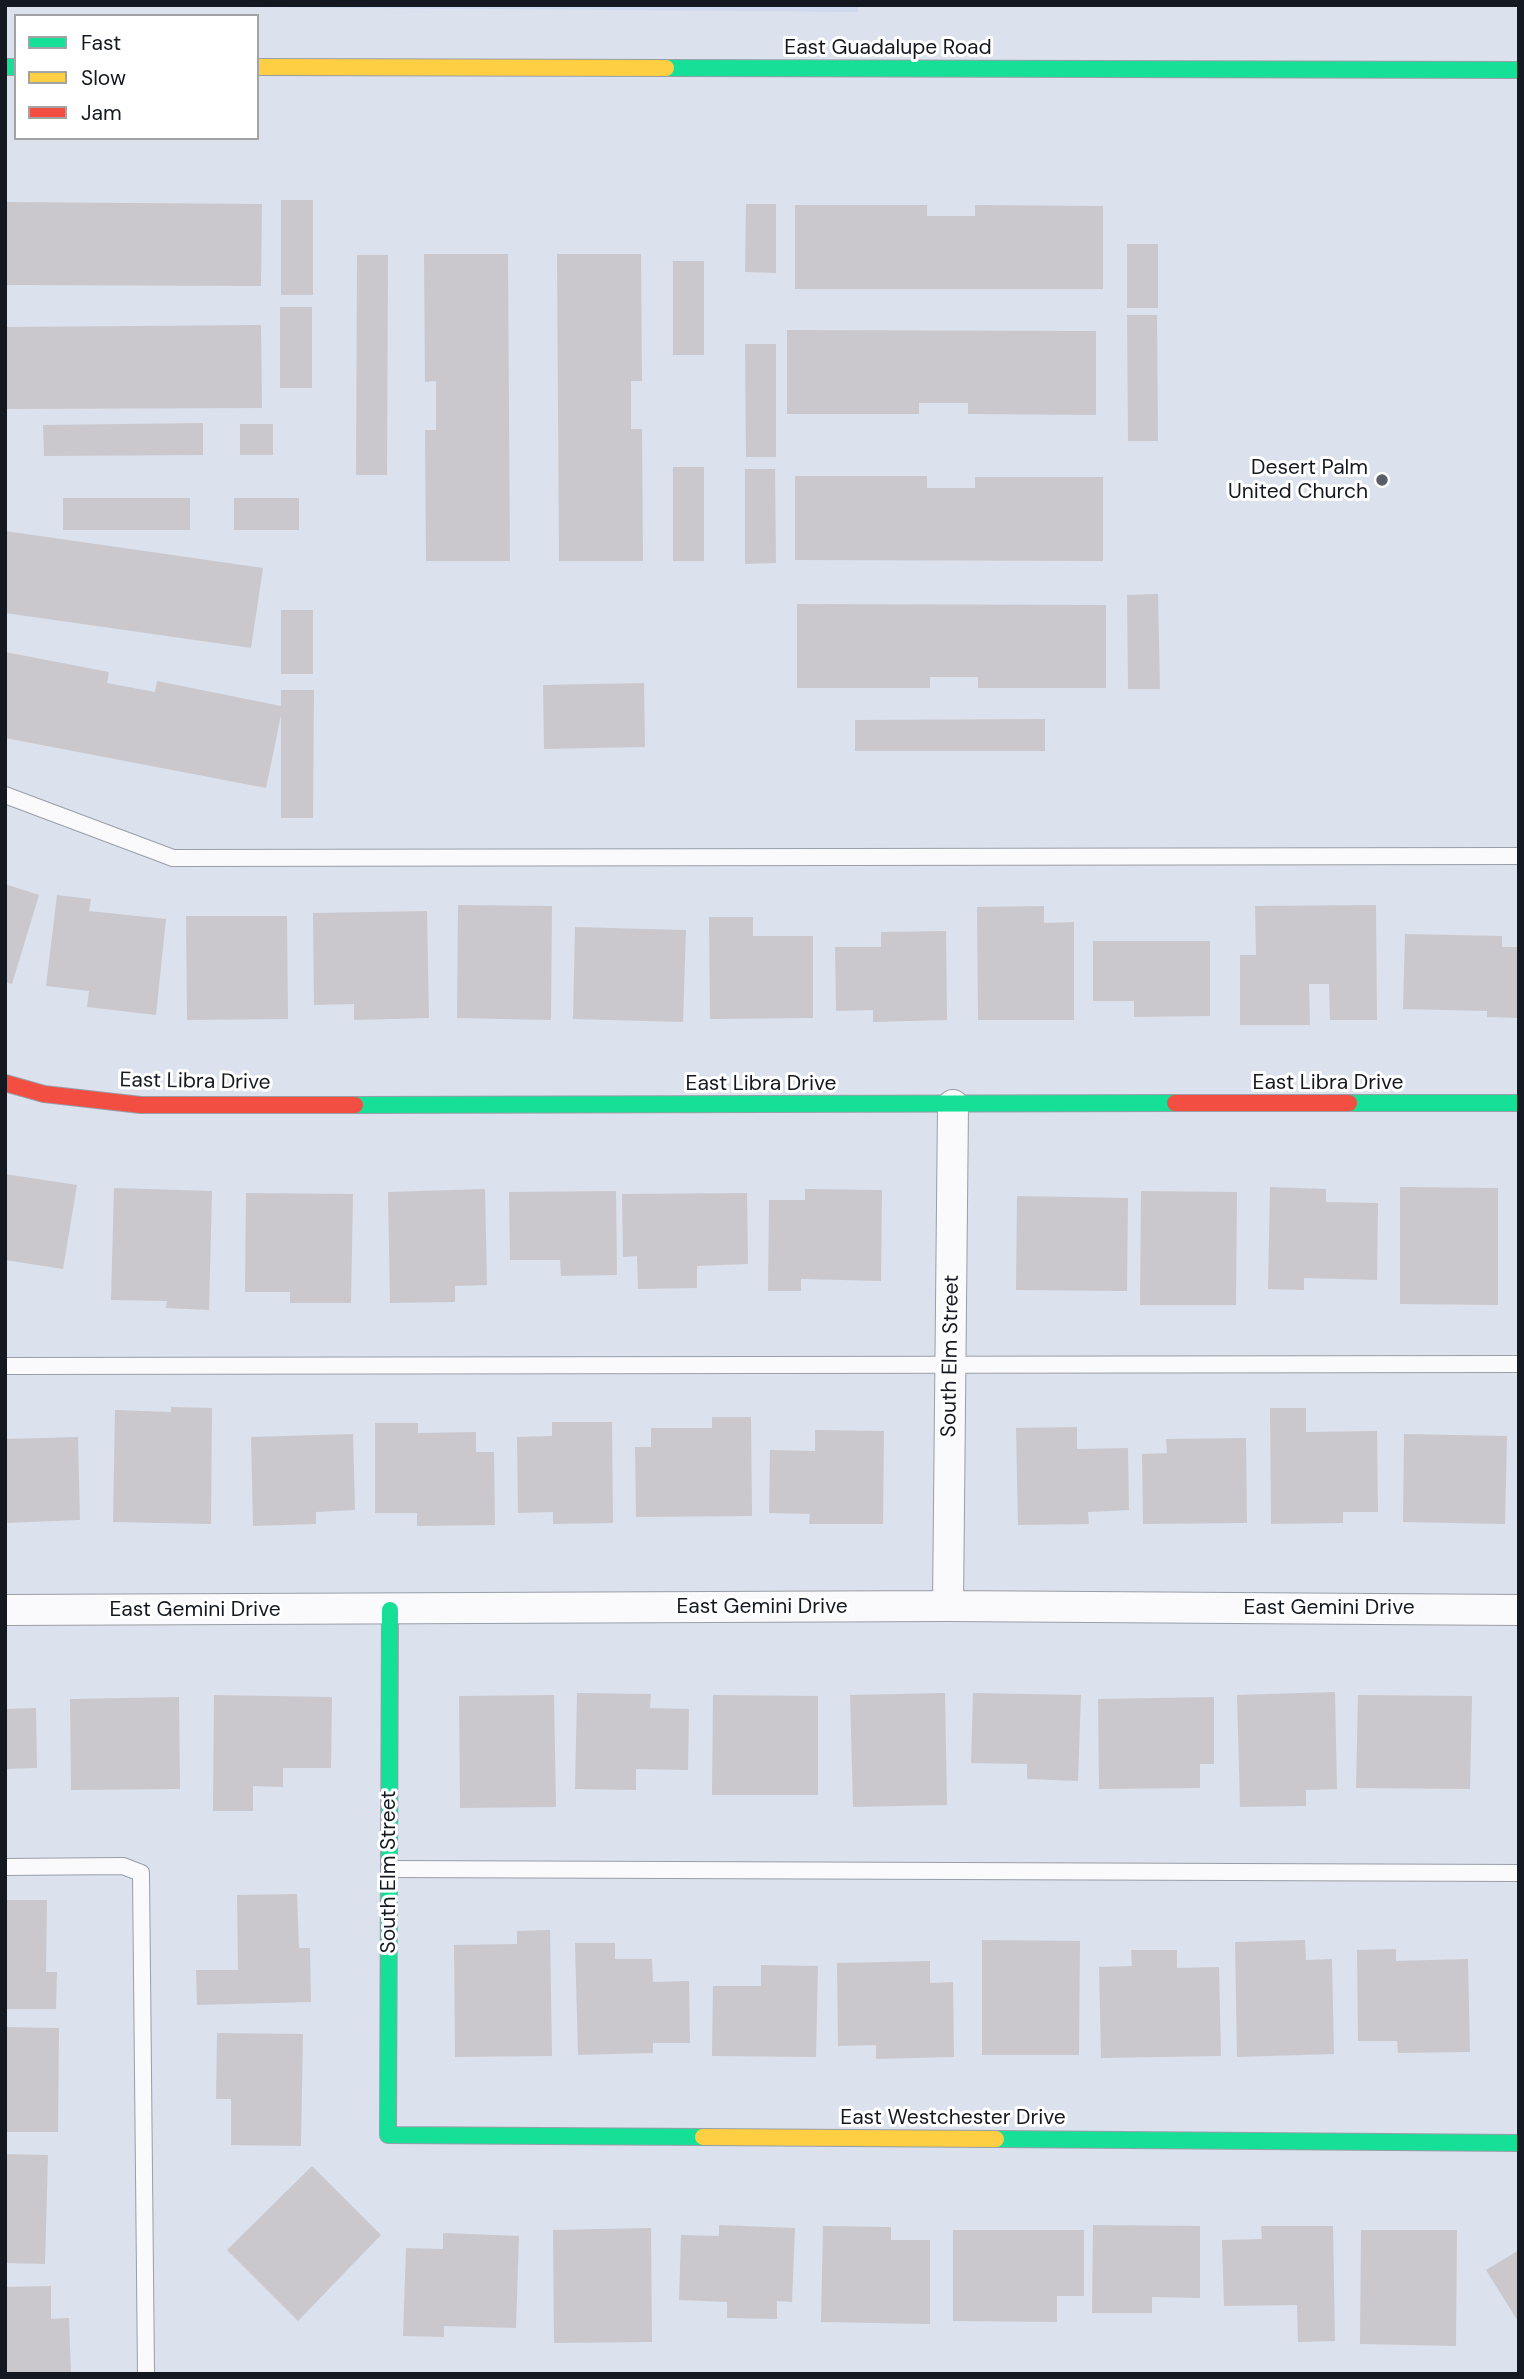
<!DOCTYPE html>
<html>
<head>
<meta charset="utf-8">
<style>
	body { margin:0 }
	#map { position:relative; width:1524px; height:2379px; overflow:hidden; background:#dbe1ed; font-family:"DM Sans",sans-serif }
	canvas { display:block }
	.frame { position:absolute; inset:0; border:7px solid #141820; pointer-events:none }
	.legend { position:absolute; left:14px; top:14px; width:245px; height:126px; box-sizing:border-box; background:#fff; border:2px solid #a1a3a6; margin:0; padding:9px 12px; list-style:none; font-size:21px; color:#141820 }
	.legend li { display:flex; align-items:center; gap:14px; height:35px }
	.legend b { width:35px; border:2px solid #a1a3a6 }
</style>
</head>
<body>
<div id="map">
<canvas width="1524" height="2379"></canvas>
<div class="frame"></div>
<ul class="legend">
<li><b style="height:9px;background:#16e098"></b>Fast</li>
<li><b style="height:9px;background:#ffcf43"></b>Slow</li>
<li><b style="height:9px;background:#f24e42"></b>Jam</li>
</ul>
</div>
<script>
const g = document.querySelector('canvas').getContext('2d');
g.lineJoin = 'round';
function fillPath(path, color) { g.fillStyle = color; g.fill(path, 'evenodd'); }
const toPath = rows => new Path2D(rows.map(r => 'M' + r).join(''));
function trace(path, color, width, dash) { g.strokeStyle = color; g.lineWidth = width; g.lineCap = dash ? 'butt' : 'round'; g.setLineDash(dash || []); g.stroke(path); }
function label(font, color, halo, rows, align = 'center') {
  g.font = font + ' "DM Sans",sans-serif'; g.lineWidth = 6; g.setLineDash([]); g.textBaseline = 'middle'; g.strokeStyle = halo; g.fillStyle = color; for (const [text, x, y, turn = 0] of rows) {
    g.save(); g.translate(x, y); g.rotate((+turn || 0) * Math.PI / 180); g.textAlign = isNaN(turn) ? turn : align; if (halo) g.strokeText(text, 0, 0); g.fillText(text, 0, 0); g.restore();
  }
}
fillPath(toPath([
	[5,5,858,5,858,12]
]), '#ced9ef');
fillPath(toPath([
	[281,200,313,200,313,295,281,295],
	[5,202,262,204,261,286,5,285],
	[746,204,776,204,776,273,745,272],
	[795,205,927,205,927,216,975,216,975,205,1103,206,1103,289,795,289],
	[1127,244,1158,244,1158,308,1127,308],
	[424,254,508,254,510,561,426,561,425,430,436,430,436,381,425,382],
	[557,254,641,254,642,381,631,381,631,429,642,429,643,561,559,561],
	[357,255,388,255,387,475,356,475],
	[673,261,704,261,704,355,673,355],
	[280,307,312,307,312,388,280,388],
	[1127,315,1157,315,1158,441,1128,441],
	[261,325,262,408,5,409,5,327],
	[787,330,1096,331,1096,415,968,414,968,403,919,403,919,414,787,414],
	[745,344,776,344,776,457,746,457],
	[203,423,203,455,44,456,43,425],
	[240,424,273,424,273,455,240,455],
	[673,467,704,467,704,561,673,561],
	[745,469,775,469,776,563,745,564],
	[795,476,927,476,927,488,975,488,975,477,1103,477,1103,561,795,560],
	[63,498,190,498,190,530,63,530],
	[234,498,299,498,299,530,234,530],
	[5,531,263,568,251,648,5,613],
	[1158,594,1160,689,1128,689,1127,595],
	[797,604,1106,605,1106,688,978,688,978,677,930,677,930,688,797,688],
	[281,610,313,610,313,674,281,674],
	[5,652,109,672,107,683,155,692,157,681,281,706,281,690,314,690,313,818,281,818,281,715,266,788,5,738],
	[644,683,645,747,544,749,543,685],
	[1045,719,1045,751,855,751,855,720],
	[5,884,39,895,12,984,5,982],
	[57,895,91,899,89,911,166,919,156,1015,87,1007,89,991,46,986],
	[458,905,552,906,551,1020,457,1018],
	[1376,905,1377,1020,1330,1020,1329,984,1309,984,1310,1025,1240,1025,1240,955,1256,955,1255,906],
	[1044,906,1044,923,1074,922,1074,1020,978,1020,977,907],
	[427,911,429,1018,354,1020,354,1004,314,1005,313,913],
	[186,916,287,916,288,1019,187,1020],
	[709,917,753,917,753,936,813,936,813,1018,710,1019],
	[575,927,686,930,683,1022,573,1019],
	[946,931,947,1020,873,1022,873,1010,836,1011,835,947,881,947,881,932],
	[1405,934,1502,936,1502,947,1519,947,1519,1018,1487,1017,1487,1011,1403,1009],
	[1093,941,1210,941,1210,1016,1134,1017,1134,1001,1093,1001],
	[5,1174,77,1185,63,1269,5,1260],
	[1270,1187,1326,1189,1326,1202,1378,1203,1377,1280,1304,1278,1304,1290,1268,1289],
	[1400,1187,1498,1188,1498,1305,1400,1304],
	[114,1188,212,1191,209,1310,166,1308,167,1301,111,1300],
	[485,1189,487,1285,455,1286,455,1302,390,1303,388,1192],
	[805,1189,882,1190,881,1281,801,1279,801,1291,768,1291,769,1200,805,1200],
	[616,1191,617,1275,561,1276,560,1260,510,1260,509,1192],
	[1141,1191,1237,1192,1236,1305,1140,1305],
	[246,1193,353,1194,351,1303,290,1303,290,1292,245,1292],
	[747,1193,748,1264,697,1266,697,1288,638,1289,637,1256,623,1257,622,1194],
	[1017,1196,1128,1198,1127,1291,1016,1290],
	[171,1407,212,1408,211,1524,113,1522,115,1410,171,1412],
	[1270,1408,1306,1408,1306,1432,1377,1431,1378,1512,1343,1512,1343,1523,1271,1524],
	[712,1417,751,1417,752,1516,636,1517,635,1447,651,1447,651,1428,712,1428],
	[552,1422,612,1422,613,1523,553,1524,553,1512,518,1513,517,1437,552,1436],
	[375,1423,418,1423,418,1433,476,1432,476,1452,494,1452,495,1525,417,1526,417,1513,375,1513],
	[1077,1427,1077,1449,1128,1448,1129,1510,1088,1512,1089,1524,1018,1525,1016,1428],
	[815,1430,884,1431,883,1524,809,1524,810,1514,769,1513,770,1450,815,1451],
	[353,1434,355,1510,316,1512,316,1524,253,1526,251,1437],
	[1404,1434,1507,1436,1505,1524,1403,1522],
	[78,1437,80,1520,5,1523,5,1439],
	[1246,1438,1247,1523,1143,1524,1142,1454,1167,1453,1166,1439],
	[1335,1692,1337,1789,1306,1790,1306,1806,1240,1807,1237,1695],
	[577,1693,651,1694,650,1708,689,1709,688,1770,636,1769,636,1790,575,1789],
	[945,1693,947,1805,853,1807,850,1695],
	[973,1693,1081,1695,1078,1781,1027,1779,1027,1764,971,1763],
	[214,1695,332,1697,331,1768,283,1768,283,1787,253,1786,253,1811,213,1811],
	[554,1695,556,1807,460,1808,459,1696],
	[713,1695,818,1696,818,1795,712,1795],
	[1358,1695,1472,1696,1470,1789,1356,1788],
	[179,1697,180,1789,71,1790,70,1699],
	[1214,1697,1214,1764,1200,1764,1200,1788,1099,1789,1098,1699],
	[36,1708,37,1768,5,1769,5,1709],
	[297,1894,299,1948,310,1948,311,2002,197,2005,196,1970,238,1970,237,1895],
	[5,1900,47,1900,46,1972,57,1972,56,2009,5,2009],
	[550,1930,552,2056,455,2057,454,1945,517,1944,517,1931],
	[982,1940,1080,1941,1079,2055,982,2055],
	[1305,1940,1306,1960,1332,1959,1334,2054,1237,2057,1235,1942],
	[575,1943,615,1943,615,1959,652,1959,653,1982,689,1981,690,2043,653,2043,653,2053,578,2055],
	[1396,1949,1396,1961,1468,1959,1470,2052,1398,2053,1397,2041,1358,2041,1357,1950],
	[1131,1950,1177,1950,1177,1968,1219,1967,1221,2056,1101,2058,1099,1967,1132,1966],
	[930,1961,930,1983,953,1982,954,2057,876,2059,876,2045,838,2046,837,1963],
	[761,1965,818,1966,816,2057,712,2056,713,1986,761,1986],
	[5,2027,59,2028,58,2132,5,2132],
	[217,2033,303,2034,301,2146,231,2145,231,2099,216,2099],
	[5,2154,48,2155,45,2264,5,2263],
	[312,2166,381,2235,298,2321,227,2250],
	[719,2225,795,2228,792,2302,777,2301,777,2319,727,2318,727,2302,679,2300,681,2235,719,2236],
	[1093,2225,1200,2226,1200,2298,1152,2297,1152,2313,1092,2313],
	[823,2226,891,2227,891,2240,930,2240,930,2324,821,2322],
	[1261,2226,1333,2226,1335,2341,1298,2342,1297,2305,1224,2306,1222,2240,1262,2239],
	[651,2228,652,2342,554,2343,553,2230],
	[953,2230,1084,2230,1084,2296,1057,2296,1057,2322,953,2321],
	[1361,2230,1457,2230,1456,2346,1360,2344],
	[443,2233,519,2236,516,2328,444,2326,444,2337,403,2336,406,2248,443,2249],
	[1519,2250,1519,2323,1486,2270],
	[51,2286,51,2319,69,2318,71,2374,5,2374,5,2287]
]), '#cbc8cd');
const lane = toPath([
	[5,795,173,858,1519,856],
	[5,1366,1519,1364],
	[5,1867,123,1866,141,1873,146,2374],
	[389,1869,1519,1873]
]);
const street = toPath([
	[948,1606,953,1105],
	[5,1610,948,1606,1519,1610]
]);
const fast = toPath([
	[5,67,16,67],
	[666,68,1519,70],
	[1349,1103,1519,1103],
	[355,1105,1175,1103],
	[390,1610,388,2135,703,2137],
	[996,2139,1519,2143]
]);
const slow = toPath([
	[257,67,666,68],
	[703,2137,996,2139]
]);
const jam = toPath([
	[5,1083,44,1094,141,1105,355,1105],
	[1175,1103,1349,1103]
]);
trace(lane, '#999ea7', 18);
trace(street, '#999ea7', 32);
trace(fast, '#999ea7', 18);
trace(slow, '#999ea7', 18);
trace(jam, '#999ea7', 18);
trace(lane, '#fafafc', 16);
trace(street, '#fafafc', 30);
trace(fast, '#16e098', 16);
trace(slow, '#ffcf43', 16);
trace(jam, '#f24e42', 16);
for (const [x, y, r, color] of [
	[1382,480,7,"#5a5e68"]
]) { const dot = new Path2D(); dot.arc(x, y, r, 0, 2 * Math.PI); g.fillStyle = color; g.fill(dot); trace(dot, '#fff', 2.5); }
label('21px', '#141820', '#fff', [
	["East Guadalupe Road",888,48],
	["East Libra Drive",195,1082,1],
	["East Libra Drive",1328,1083],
	["East Libra Drive",761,1084],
	["South Elm Street",951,1356,-89],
	["East Gemini Drive",762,1607],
	["East Gemini Drive",1329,1608],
	["East Gemini Drive",195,1610],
	["South Elm Street",389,1872,-90],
	["East Westchester Drive",953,2118]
]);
label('21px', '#141820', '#fff', [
	["Desert Palm",1368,468],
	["United Church",1368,492]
], 'right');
</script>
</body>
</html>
